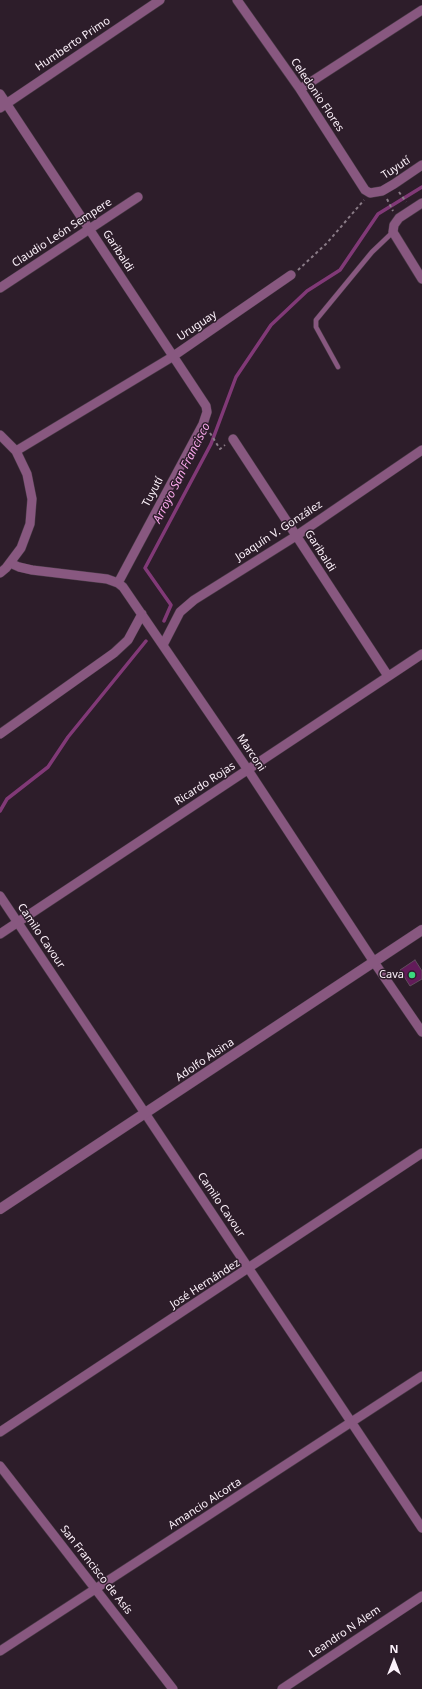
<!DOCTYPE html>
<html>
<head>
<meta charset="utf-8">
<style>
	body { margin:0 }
	#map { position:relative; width:422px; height:1689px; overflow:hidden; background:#2d1d2a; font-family:"Noto Sans",sans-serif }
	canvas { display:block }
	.north { position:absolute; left:374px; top:1641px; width:40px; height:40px; -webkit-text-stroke:3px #2d1d2a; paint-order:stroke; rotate:0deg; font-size:11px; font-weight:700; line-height:16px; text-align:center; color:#fcf1fa }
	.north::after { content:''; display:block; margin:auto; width:14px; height:18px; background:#fcf1fa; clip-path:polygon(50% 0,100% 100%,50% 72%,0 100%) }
</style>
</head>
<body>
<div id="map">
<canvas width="422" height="1689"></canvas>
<div class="north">N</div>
</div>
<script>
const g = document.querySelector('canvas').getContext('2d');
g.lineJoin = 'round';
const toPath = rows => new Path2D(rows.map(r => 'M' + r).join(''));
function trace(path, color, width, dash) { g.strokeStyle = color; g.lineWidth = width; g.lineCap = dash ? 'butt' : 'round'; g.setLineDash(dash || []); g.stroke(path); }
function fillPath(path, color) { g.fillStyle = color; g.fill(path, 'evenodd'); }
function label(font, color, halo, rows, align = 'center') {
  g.font = font + ' "Noto Sans",sans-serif'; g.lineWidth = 3; g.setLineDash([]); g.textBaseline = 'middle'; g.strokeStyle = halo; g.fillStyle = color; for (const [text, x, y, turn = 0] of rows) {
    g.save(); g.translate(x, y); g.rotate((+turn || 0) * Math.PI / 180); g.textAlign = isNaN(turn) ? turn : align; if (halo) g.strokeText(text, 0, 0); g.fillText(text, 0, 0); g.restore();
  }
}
trace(toPath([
	[164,621,171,605,145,568,211,444,236,377,271,325,307,291,340,270,378,214,422,187],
	[0,811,7,799,48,767,68,737,146,641]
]), '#813977', 3.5);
const building = toPath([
	[415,960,422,971,422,979,410,986,400,970,415,960]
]);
fillPath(building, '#621b59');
trace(building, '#614d5d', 1);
const service = toPath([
	[338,367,316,327,316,320,372,252,393,232]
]);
const minor = toPath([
	[237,0,300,89,365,190,370,193,382,191,394,184,422,165],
	[300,89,422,10],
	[0,94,206,406,207,412,203,424,118,583],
	[0,108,160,0],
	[422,203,399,218,394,225,393,232,422,279],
	[0,288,138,197],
	[0,435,16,451,27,474,32,499,30,524,21,548,6,568,0,573],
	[233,439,388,676],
	[16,451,172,357,291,275],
	[10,563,19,567,32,570,107,579,118,583,123,587,248,770,374,962,422,1032],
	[163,645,180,612,194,600,296,536,422,450],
	[0,734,114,653,128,640,142,614],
	[0,896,422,1528],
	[0,934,422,654],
	[0,1432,422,1153],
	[0,1466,173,1689],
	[0,1651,422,1376],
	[282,1689,422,1596]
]);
const tertiary = toPath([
	[0,1209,422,930]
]);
trace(service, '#4a3b47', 5.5);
trace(minor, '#4a3b47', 10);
trace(tertiary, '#4a3b47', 11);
trace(toPath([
	[399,192,406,202],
	[387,199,393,211],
	[298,270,327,243,364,200],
	[210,433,220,449,225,445]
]), '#897b86', 2, [3, 3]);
trace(service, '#885880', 4.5);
trace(minor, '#885880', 9);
trace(tertiary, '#885880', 10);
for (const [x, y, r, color] of [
	[412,975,4,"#3cd77e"]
]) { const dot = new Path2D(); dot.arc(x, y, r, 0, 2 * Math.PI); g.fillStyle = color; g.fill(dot); trace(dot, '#2d1d2a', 1.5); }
label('11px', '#fcf1fa', '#2d1d2a', [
	["Humberto Primo",73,44,-34],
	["Celedonio Flores",317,95,56],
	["Tuyutí",396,168,-33],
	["Claudio León Sempere",62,233,-33],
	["Garibaldi",118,251,57],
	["Uruguay",197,326,-34],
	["Tuyutí",153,492,-62],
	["Joaquín V. González",279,531,-33],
	["Garibaldi",320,551,57],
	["Marconi",251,753,56],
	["Ricardo Rojas",205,784,-33],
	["Camilo Cavour",41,936,56],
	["Adolfo Alsina",205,1060,-34],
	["Camilo Cavour",221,1205,56],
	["José Hernández",205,1284,-33],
	["Amancio Alcorta",205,1504,-33],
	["San Francisco de Asís",96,1570,52],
	["Leandro N Alem",345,1632,-34]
]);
label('11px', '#fcf1fa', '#2d1d2a', [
	["Cava",404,975]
], 'right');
label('italic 12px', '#f7a6e9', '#2d1d2a', [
	["Arroyo San Francisco",182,473,-63]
]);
</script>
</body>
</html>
